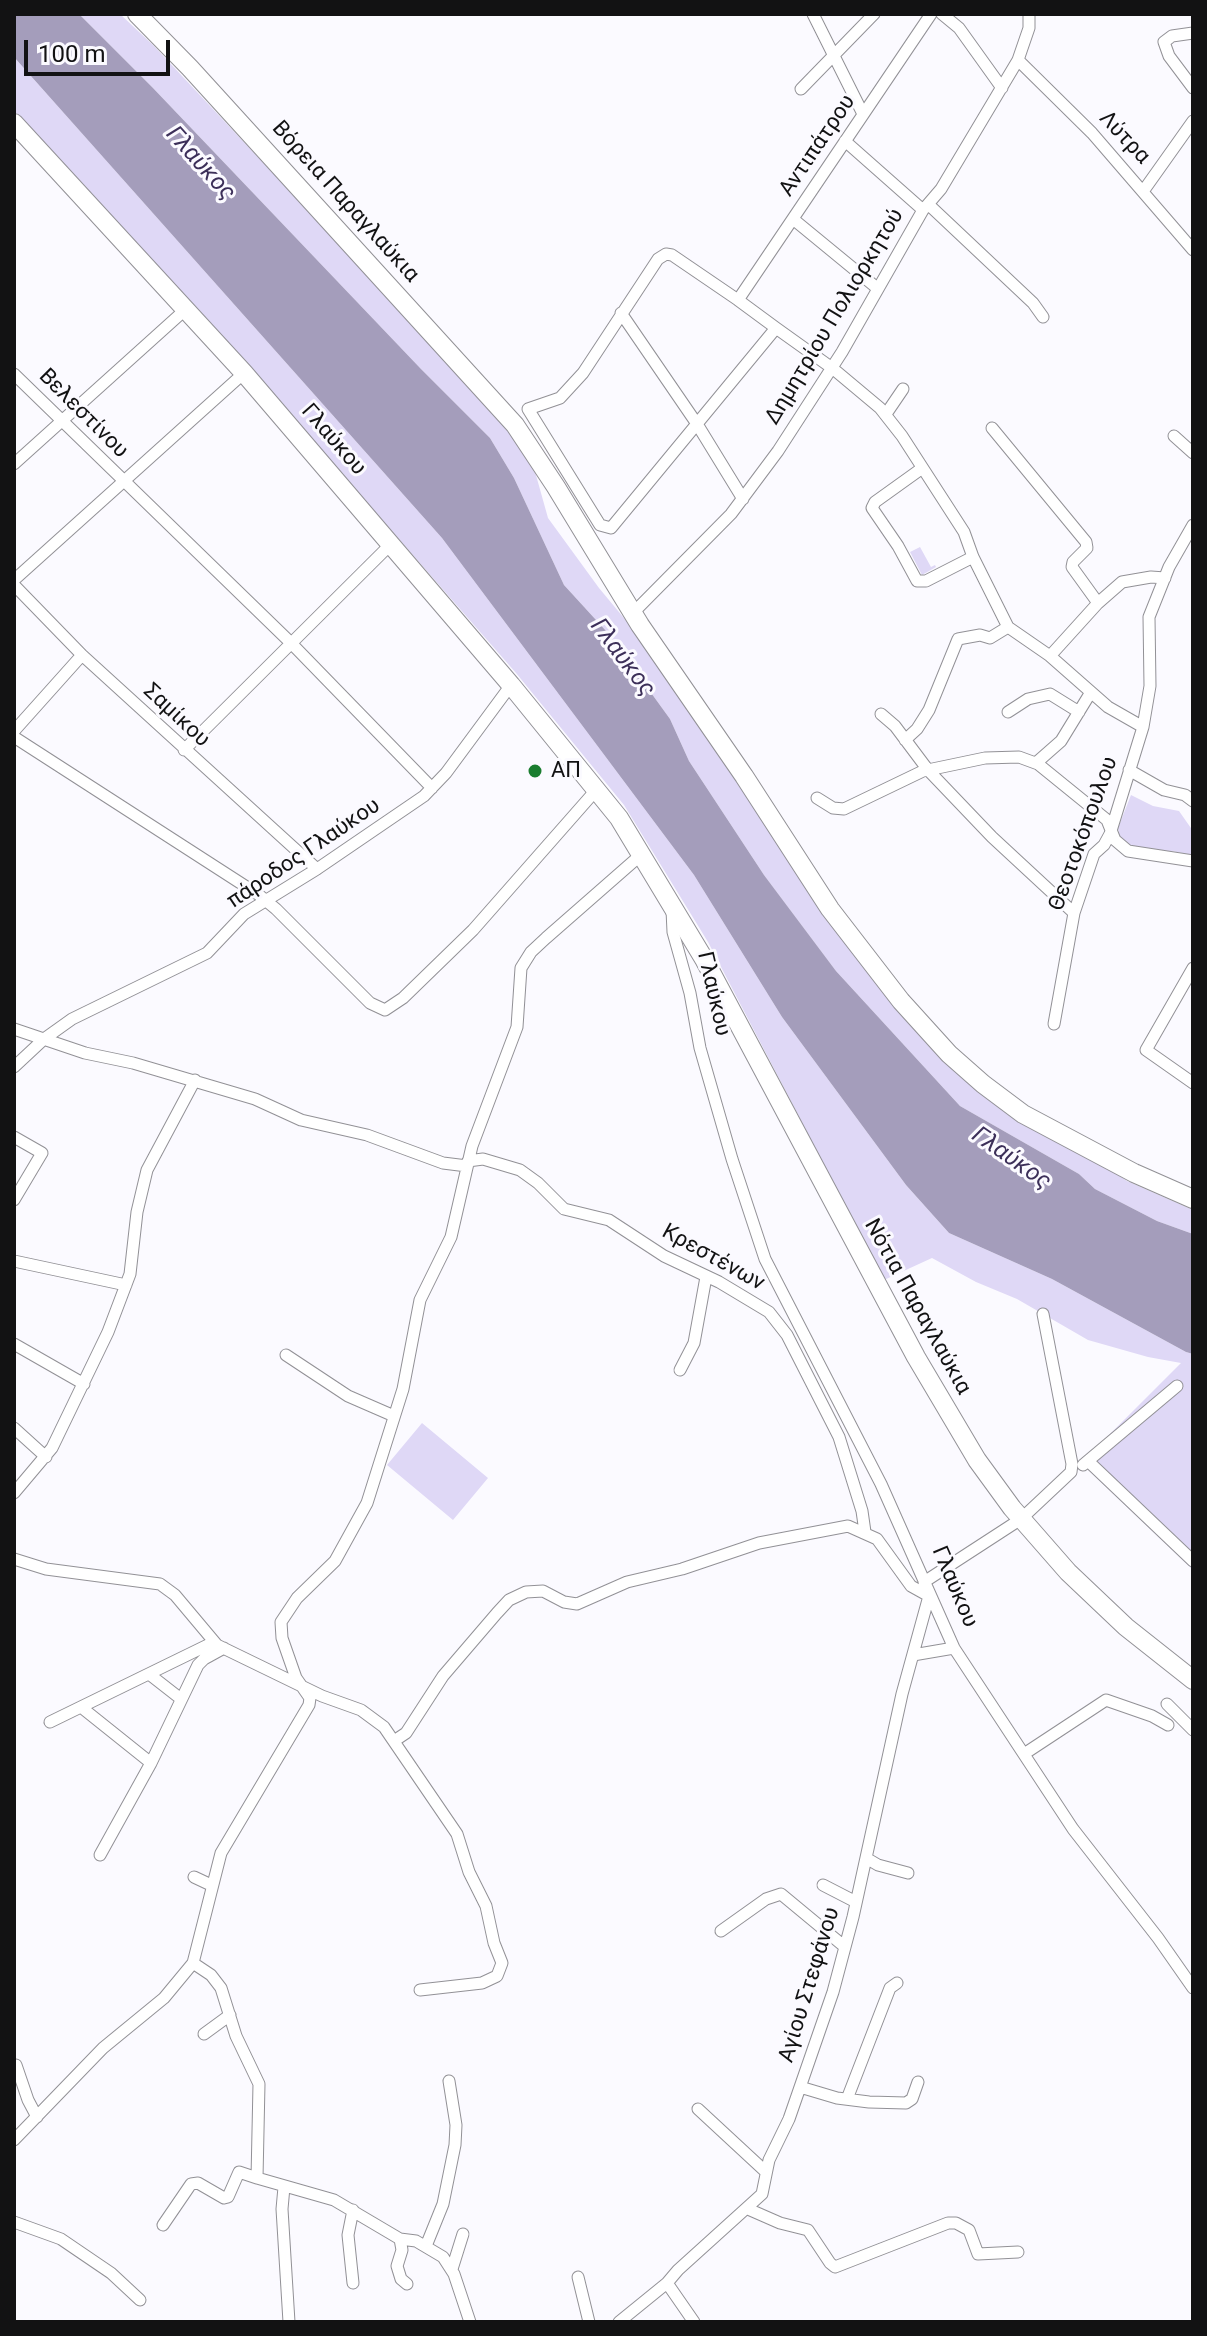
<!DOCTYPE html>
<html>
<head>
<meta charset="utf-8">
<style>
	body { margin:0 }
	#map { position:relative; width:1207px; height:2336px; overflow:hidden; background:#fbfaff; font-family:Roboto,sans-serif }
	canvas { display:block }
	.frame { position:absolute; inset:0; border:16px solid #121213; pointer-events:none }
	.scale { position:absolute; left:24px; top:40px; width:146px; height:36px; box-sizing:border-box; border:4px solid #121213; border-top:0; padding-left:10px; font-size:24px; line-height:28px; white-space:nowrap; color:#121213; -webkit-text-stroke:6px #fbfaff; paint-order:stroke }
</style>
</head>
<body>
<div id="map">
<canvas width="1207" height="2336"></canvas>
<div class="frame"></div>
<div class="scale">100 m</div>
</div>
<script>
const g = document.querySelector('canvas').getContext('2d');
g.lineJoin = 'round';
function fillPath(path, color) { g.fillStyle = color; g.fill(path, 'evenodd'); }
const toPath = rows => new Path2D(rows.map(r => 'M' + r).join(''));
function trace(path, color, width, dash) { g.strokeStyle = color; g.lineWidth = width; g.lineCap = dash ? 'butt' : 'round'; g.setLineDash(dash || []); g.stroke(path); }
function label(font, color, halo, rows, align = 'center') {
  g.font = font + ' Roboto,sans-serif'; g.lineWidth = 6; g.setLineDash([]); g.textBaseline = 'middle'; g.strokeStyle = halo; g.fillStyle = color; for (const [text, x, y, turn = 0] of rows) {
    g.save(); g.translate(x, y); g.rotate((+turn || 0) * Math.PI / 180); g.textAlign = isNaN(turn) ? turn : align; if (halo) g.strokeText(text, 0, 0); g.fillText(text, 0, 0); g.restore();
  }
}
fillPath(toPath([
	[79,14,120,14,154,46,500,416,534,468,548,518,599,588,653,653,738,777,966,1071,1127,1181,1193,1210,1193,1234,1157,1221,1095,1189,1079,1174,960,1106,836,971,764,875,689,761,670,719,607,632,564,585,514,478,490,438,421,369,153,88],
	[14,57,442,538,694,875,782,1017,906,1185,949,1233,1052,1279,1186,1352,1193,1354,1193,1570,1081,1463,1181,1363,1148,1357,1088,1340,1017,1299,976,1282,932,1258,884,1280,708,942,624,805,516,673,201,313,14,111],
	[920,547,931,567,935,565,936,567,922,575,910,552],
	[1131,795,1153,806,1179,811,1193,831,1193,855,1171,851,1155,852,1131,847,1120,839,1118,828],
	[422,1423,488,1478,453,1520,387,1465]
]), '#dfd8f6');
fillPath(toPath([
	[14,14,79,14,153,88,421,369,490,438,514,478,564,585,607,632,670,719,689,761,764,875,836,971,960,1106,1079,1174,1095,1189,1157,1221,1193,1234,1193,1354,1186,1352,1052,1279,949,1233,906,1185,782,1017,694,875,442,538,14,57]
]), '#a49dbb');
const street = toPath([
	[813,14,863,114],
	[942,14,959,28,1002,88],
	[1193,33,1172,36,1164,42,1169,56,1193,88],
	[1018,60,1092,133,1193,250],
	[801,89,874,14],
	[845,141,923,210],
	[1144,190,1193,121],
	[929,205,1033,303,1043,317],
	[793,219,877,288],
	[738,300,931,14],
	[621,313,697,424,743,499],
	[776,328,611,528,600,525,528,409,560,398,583,373,658,259,666,254,672,255,738,300,776,328,832,368,837,372,880,408,902,436,964,532,973,557,1008,627,1050,656],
	[14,374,291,643,432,788],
	[886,414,903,389],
	[992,428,1086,542,1087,548,1073,562,1072,567,1098,603],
	[1174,436,1193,453],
	[14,464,186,309],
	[921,469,875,502,872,508,898,546,917,581,926,581,973,557],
	[14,580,244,373],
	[14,585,82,655,317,869],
	[632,614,731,514,778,451,842,352,923,210,941,189,1018,60,1029,28,1029,14],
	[1008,712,1028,699,1050,694,1079,712],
	[881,714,895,726,928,770,992,837,1074,913],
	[1143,727,1108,707,1050,656,1098,603,1122,582,1151,577,1165,578],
	[14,731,82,655],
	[14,737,259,895,276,909,370,1003,385,1010,403,998,473,930,597,789],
	[905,740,917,729,929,710,958,639,980,635,990,638,1008,627],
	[184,750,391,544],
	[1036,763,1061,741,1091,692],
	[1129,770,1164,790,1185,795,1193,801],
	[817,798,833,808,844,809,923,771,985,758,1019,757,1038,764,1107,820,1115,840,1128,851,1193,861],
	[672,910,673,932,690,993,700,1048,732,1159,765,1259,881,1484,954,1648,1073,1829,1158,1938,1193,1988],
	[1193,968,1146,1050,1193,1083],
	[1054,1024,1074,913,1094,854,1104,845,1110,834,1143,727,1150,686,1149,617,1169,567,1193,525],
	[14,1029,85,1053,133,1063,255,1099,301,1120,367,1135,443,1163,467,1166],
	[14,1067,44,1039,72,1019,207,953,244,914,317,869,424,796,446,773,511,685],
	[14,1137,42,1153,14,1200],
	[468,1161,483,1159,520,1170,538,1183,564,1209,609,1220,664,1256,719,1282,769,1312,787,1335,839,1437,862,1511,865,1532],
	[14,1261,126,1285],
	[14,1344,84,1384],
	[286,1355,348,1396,394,1416],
	[680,1370,694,1343,706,1277],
	[14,1428,46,1457],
	[1088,1461,1193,1561],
	[1083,1465,1177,1386],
	[14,1493,52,1448,108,1332,130,1274,137,1212,147,1170,195,1080],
	[14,1559,46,1569,160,1584,175,1595,217,1645,322,1696,361,1710,384,1727,457,1834,469,1872,486,1906,494,1943,502,1963,497,1976,482,1983,420,1990],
	[924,1582,1021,1519,1071,1472,1072,1464,1043,1314],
	[913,1655,954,1648],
	[149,1674,181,1699],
	[1167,1704,1193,1730],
	[81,1707,151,1763],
	[50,1722,214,1642],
	[394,1741,406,1733,443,1676,497,1613,509,1600,526,1592,543,1591,564,1602,577,1604,627,1582,682,1569,759,1543,848,1526,877,1539,911,1586,929,1596,902,1694,853,1917,833,1992,789,2119,769,2160,762,2194,678,2270,667,2283,619,2322],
	[1024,1754,1106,1700,1152,1716,1168,1725],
	[100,1855,151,1763,198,1665,204,1659,224,1648],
	[866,1858,878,1865,908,1873],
	[194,1877,211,1885],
	[823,1885,856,1902],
	[721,1931,766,1899,781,1894,845,1947],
	[204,2034,230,2015],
	[16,2065,28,2100,37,2117],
	[800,2087,837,2098,869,2102,906,2103,912,2099,918,2082],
	[847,2099,890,1988,897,1983],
	[698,2109,766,2172],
	[14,2140,103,2048,164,1998,193,1963],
	[284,2187,282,2209,289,2322],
	[748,2209,780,2223,808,2230,830,2263,835,2267,948,2223,956,2223,969,2230,978,2254,1018,2252],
	[353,2210,348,2235,353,2283],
	[14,2222,61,2239,111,2273,140,2300],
	[163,2225,191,2184,198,2183,224,2198,228,2197,239,2172,257,2178],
	[400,2239,402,2250,397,2266,401,2279,407,2284],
	[426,2246,443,2204,455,2145,456,2125,449,2081],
	[452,2269,463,2234],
	[578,2277,589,2322],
	[667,2283,694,2322],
	[470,2322,454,2274,443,2257,416,2241,400,2239,334,2200,257,2178,259,2084,236,2036,221,1988,211,1975,193,1963,221,1853,309,1705,310,1698,296,1678,282,1638,281,1622,297,1598,335,1561,367,1503,403,1389,420,1300,451,1237,472,1146,517,1027,521,968,531,952,546,938,643,853]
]);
const primary = toPath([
	[137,14,190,68,515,425,556,487,640,625,744,776,830,909,901,1001,949,1054,983,1084,1023,1114,1134,1173,1193,1199],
	[14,123,244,373,511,685,619,818,704,959,916,1357,977,1460,1012,1508,1068,1572,1126,1627,1193,1680]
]);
trace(street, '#929196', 13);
trace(primary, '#929196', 20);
trace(street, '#fff', 11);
trace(primary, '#fff', 18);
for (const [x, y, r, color] of [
	[535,771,8,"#1a7d2f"]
]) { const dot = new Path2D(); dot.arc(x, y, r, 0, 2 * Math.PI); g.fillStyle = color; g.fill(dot); trace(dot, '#fbfaff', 3); }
label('22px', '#121213', '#fbfaff', [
	["Λύτρα",1124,138,47],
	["Αντιπάτρου",818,146,-56],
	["Βόρεια Παραγλαύκια",345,202,48],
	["Δημητρίου Πολιορκητού",835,317,-59],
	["Βελεστίνου",83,414,45],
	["Γλαύκου",333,440,49],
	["Σαμίκου",176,716,43],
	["Θεοτοκόπουλου",1084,834,-70],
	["πάροδος Γλαύκου",304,854,-34],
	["Γλαύκου",713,994,77],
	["Κρεστένων",713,1258,29],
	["Νότια Παραγλαύκια",917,1307,61],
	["Γλαύκου",954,1587,67],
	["Αγίου Στεφάνου",810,1985,-73]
]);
label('22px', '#121213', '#fbfaff', [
	["ΑΠ",551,771]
], 'left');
label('italic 24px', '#3c2f59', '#fbfaff', [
	["Γλαύκος",200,164,48],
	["Γλαύκος",622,658,53],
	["Γλαύκος",1011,1159,35]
]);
</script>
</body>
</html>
